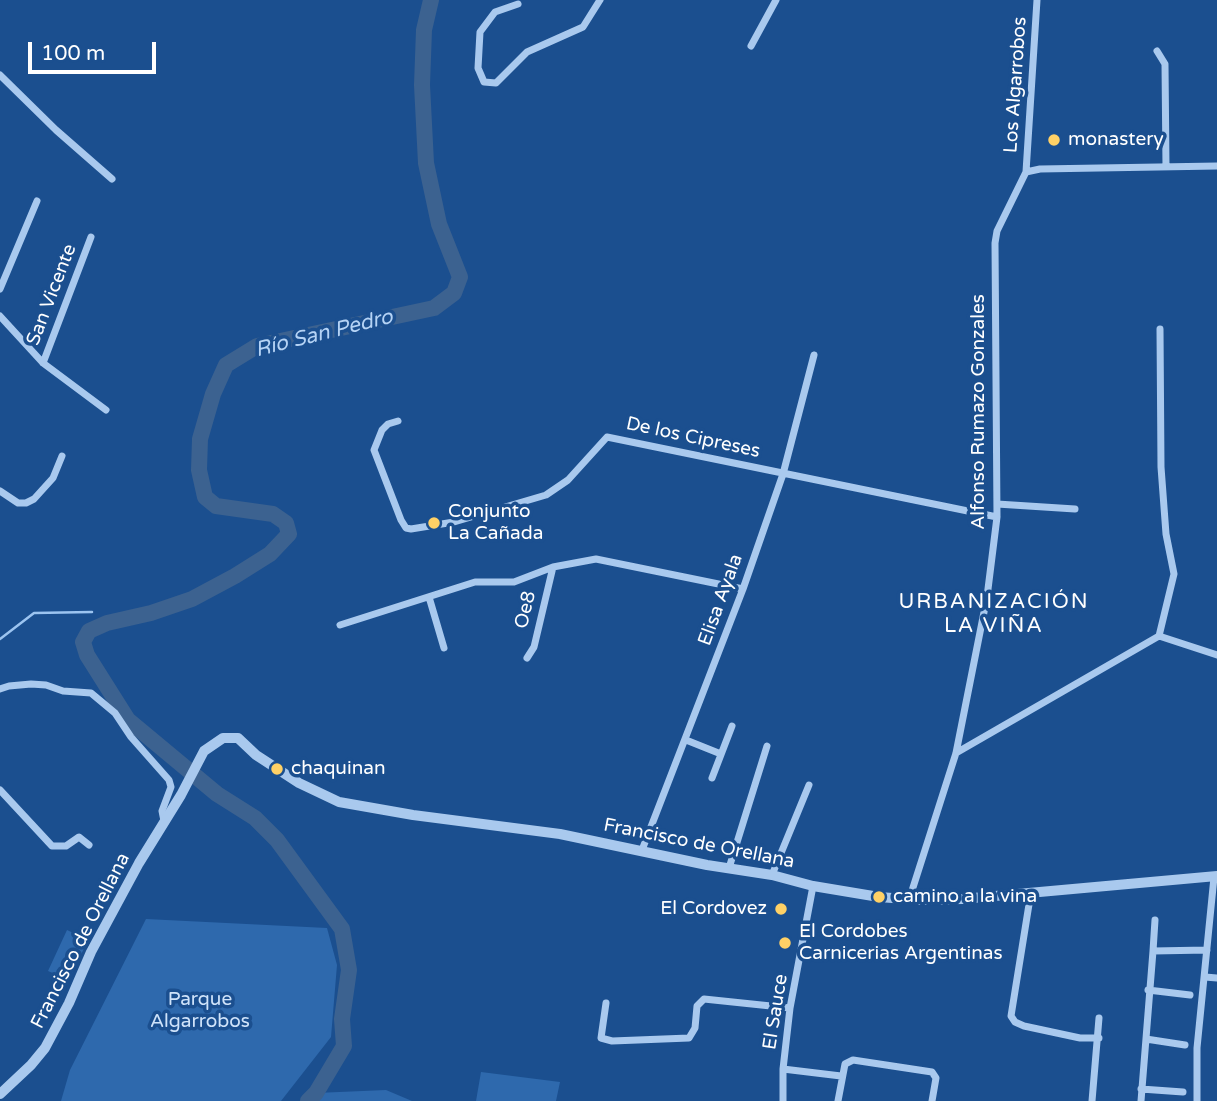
<!DOCTYPE html>
<html>
<head>
<meta charset="utf-8">
<style>
	body { margin:0 }
	#map { position:relative; width:1217px; height:1101px; overflow:hidden; background:#1b4f8f; font-family:"Varela Round",sans-serif }
	canvas { display:block }
	.scale { position:absolute; left:28px; top:42px; width:128px; height:32px; box-sizing:border-box; border:4px solid #fff; border-top:0; padding-left:9px; font-size:21px; line-height:24px; white-space:nowrap; color:#fff; -webkit-text-stroke:5px #1b4f8f; paint-order:stroke }
</style>
</head>
<body>
<div id="map">
<canvas width="1217" height="1101"></canvas>
<div class="scale">100 m</div>
</div>
<script>
const g = document.querySelector('canvas').getContext('2d');
g.lineJoin = 'round';
function fillPath(path, color) { g.fillStyle = color; g.fill(path, 'evenodd'); }
const toPath = rows => new Path2D(rows.map(r => 'M' + r).join(''));
function trace(path, color, width, dash) { g.strokeStyle = color; g.lineWidth = width; g.lineCap = dash ? 'butt' : 'round'; g.setLineDash(dash || []); g.stroke(path); }
function label(font, color, halo, rows, align = 'center') {
  g.font = font + ' "Varela Round",sans-serif'; g.lineWidth = 7; g.setLineDash([]); g.textBaseline = 'middle'; g.strokeStyle = halo; g.fillStyle = color; for (const [text, x, y, turn = 0] of rows) {
    g.save(); g.translate(x, y); g.rotate((+turn || 0) * Math.PI / 180); g.textAlign = isNaN(turn) ? turn : align; if (halo) g.strokeText(text, 0, 0); g.fillText(text, 0, 0); g.restore();
  }
}
fillPath(toPath([
	[146,919,327,928,337,965,331,1037,281,1101,61,1101,70,1070],
	[67,930,88,940,69,980,48,971],
	[481,1072,560,1082,556,1101,476,1101],
	[386,1090,412,1101,308,1101,316,1093]
]), '#2e69ad');
trace(toPath([
	[0,639,34,613,92,612]
]), '#9cc4f0', 2.5);
trace(toPath([
	[308,1101,316,1093,344,1046,342,1019,349,970,342,929,277,840,255,818,217,794,128,720,87,655,83,642,89,631,107,623,151,613,192,599,235,576,270,554,289,534,286,523,273,514,216,506,205,497,199,470,200,439,213,394,226,365,257,346,434,308,454,293,460,277,439,224,426,163,422,85,424,30,431,0]
]), '#3c6290', 16);
trace(toPath([
	[518,4,495,12,480,32,478,68,484,82,496,83,527,52,583,27,600,0],
	[751,46,776,0],
	[1157,51,1165,64,1166,167],
	[0,75,56,130,112,179],
	[1026,172,1040,169,1217,166],
	[0,289,37,201],
	[0,316,43,363,106,410],
	[43,363,91,237],
	[398,421,388,424,382,430,374,450,401,520,406,528,411,529,454,522,546,495,568,480,607,437,997,517],
	[0,491,18,503,26,503,34,499,53,478,62,456],
	[997,504,1075,509],
	[429,597,444,648],
	[340,625,475,582,514,582,553,567,596,559,743,589],
	[1159,636,1217,655],
	[527,658,534,647,553,567],
	[0,689,9,686,31,684,46,685,63,691,91,693,115,713,131,737,169,780,171,787,162,811,164,821],
	[686,740,721,754],
	[956,753,1159,636,1174,574,1166,534,1161,467,1160,329],
	[712,778,732,726],
	[0,790,52,846,66,846,79,837,89,845],
	[642,850,743,589,783,474,814,355],
	[729,868,767,746],
	[772,875,809,785],
	[1031,892,1011,1016,1015,1022,1024,1026,1080,1038,1099,1038],
	[909,900,956,753,987,597,997,517,995,243,997,231,1026,172,1037,0],
	[1153,951,1155,920],
	[1205,977,1217,978],
	[1148,990,1190,995],
	[606,1003,601,1038,612,1041,689,1038,695,1028,697,1006,704,999,790,1008],
	[1146,1039,1185,1045],
	[783,1069,841,1076],
	[1141,1089,1183,1092],
	[783,1101,783,1069,790,1008,813,886],
	[838,1101,845,1064,853,1060,932,1072,936,1078,932,1101],
	[1092,1101,1099,1018],
	[1141,1101,1153,951,1207,950],
	[1197,1101,1197,1048,1214,877]
]), '#a9c9ee', 7);
trace(toPath([
	[0,1094,31,1065,45,1048,69,1003,91,952,139,863,181,795,204,751,223,738,238,738,256,755,299,783,339,802,413,815,560,834,707,865,772,875,813,886,879,897,919,900,962,899,1217,876]
]), '#a9c9ee', 10);
for (const [x, y, r, color] of [
	[1054,140,7,"#ffd166"],
	[434,523,7,"#ffd166"],
	[277,769,7,"#ffd166"],
	[879,897,7,"#ffd166"],
	[781,909,7,"#ffd166"],
	[785,943,7,"#ffd166"]
]) { const dot = new Path2D(); dot.arc(x, y, r, 0, 2 * Math.PI); g.fillStyle = color; g.fill(dot); trace(dot, '#1b4f8f', 2.5); }
label('19px', '#fff', '#1b4f8f', [
	["Los Algarrobos",1016,85,-86],
	["San Vicente",52,295,-69],
	["Alfonso Rumazo Gonzales",979,412,-90],
	["De los Cipreses",693,438,12],
	["Elisa Ayala",721,600,-70],
	["Oe8",526,610,-77],
	["Francisco de Orellana",699,844,11],
	["Francisco de Orellana",81,941,-63],
	["El Sauce",776,1012,-81]
]);
label('19px', '#fff', '#1b4f8f', [
	["monastery",1068,140],
	["Conjunto",448,512],
	["La Cañada",448,534],
	["chaquinan",291,769],
	["camino a la vina",893,897],
	["El Cordovez",767,909,"right"],
	["El Cordobes",799,932],
	["Carnicerias Argentinas",799,954]
], 'left');
label('19px', '#cfe3fa', '#1b4f8f', [
	["Parque",200,1000],
	["Algarrobos",200,1022]
]);
label('italic 21px', '#b5d3f5', '#1b4f8f', [
	["Río San Pedro",324,334,-14]
]);
g.letterSpacing = '2px';
label('21px', '#fff', '#1b4f8f', [
	["URBANIZACIÓN",994,602],
	["LA VIÑA",994,626]
]);
g.letterSpacing = '0px';
</script>
</body>
</html>
